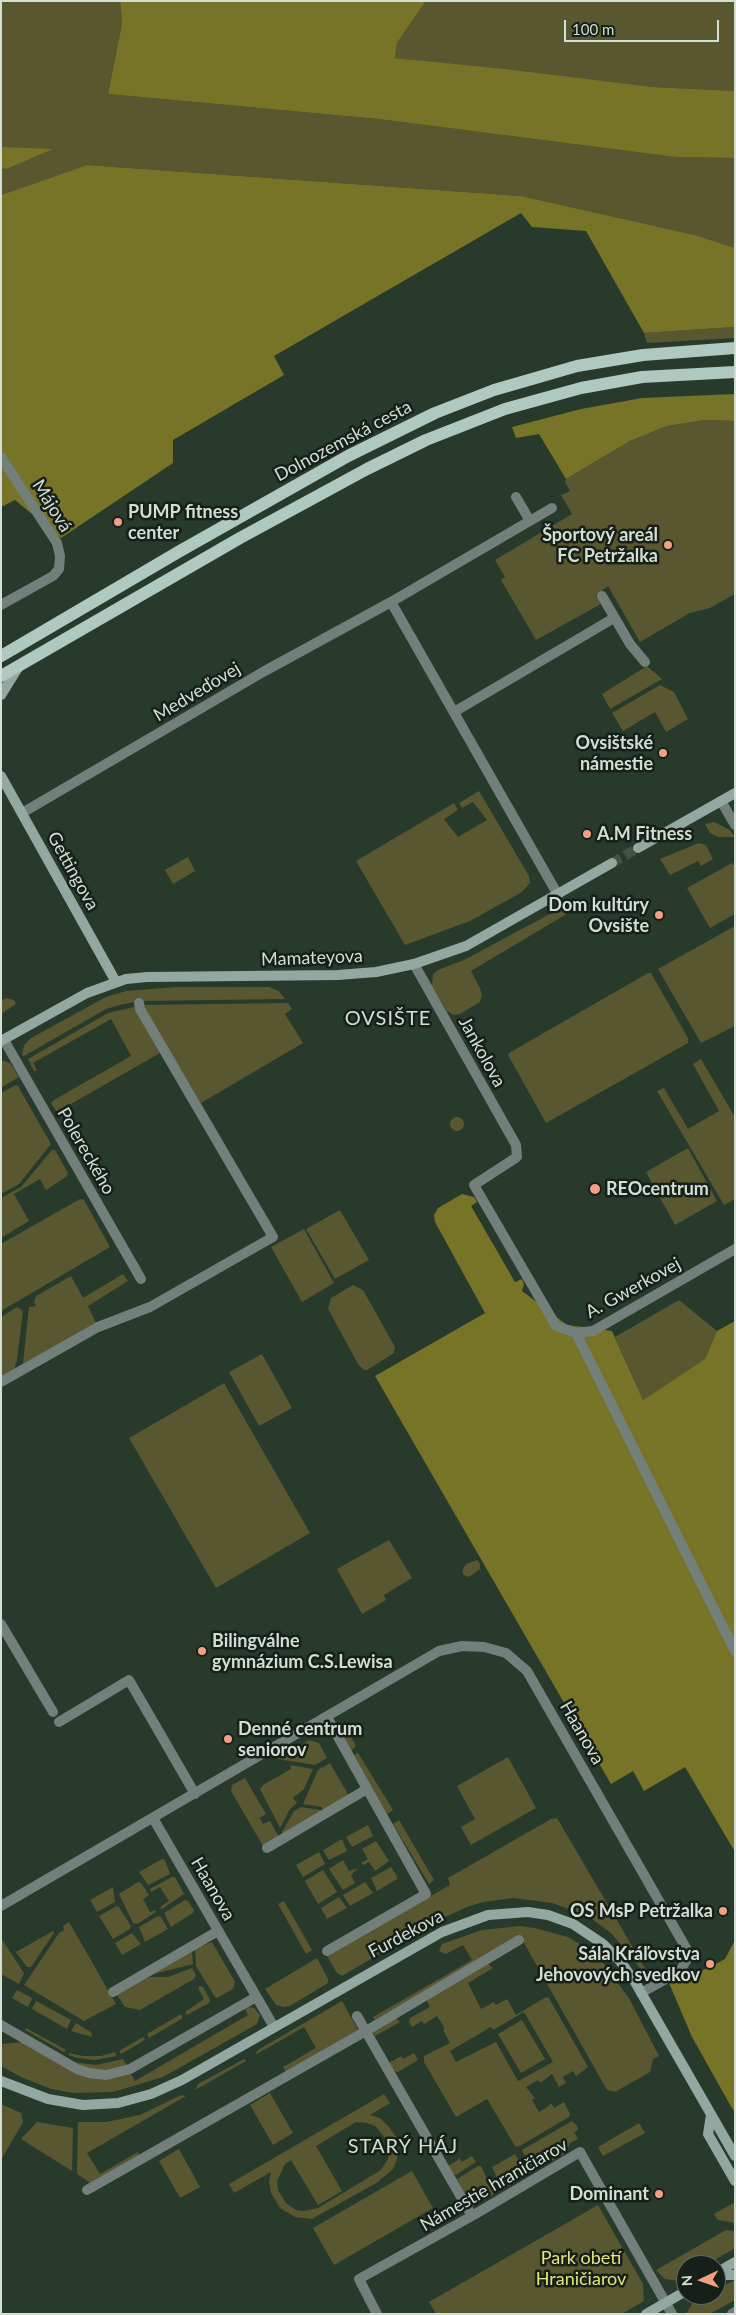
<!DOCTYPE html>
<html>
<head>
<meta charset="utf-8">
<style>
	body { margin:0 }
	#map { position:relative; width:736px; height:2315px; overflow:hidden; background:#273a2c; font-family:Lato,sans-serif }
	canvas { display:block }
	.frame { position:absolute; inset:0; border:2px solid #d3ded5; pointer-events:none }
	.north { position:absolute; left:676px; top:2255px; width:50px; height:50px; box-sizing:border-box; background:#161f18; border:1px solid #626b64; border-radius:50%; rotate:267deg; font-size:14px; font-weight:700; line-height:20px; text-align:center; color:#d3ded5 }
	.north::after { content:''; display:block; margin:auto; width:18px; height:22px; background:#f39f84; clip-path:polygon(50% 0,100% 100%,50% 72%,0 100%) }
	.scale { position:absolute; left:564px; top:20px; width:155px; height:22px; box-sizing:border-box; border:2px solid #d3ded5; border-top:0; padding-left:6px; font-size:15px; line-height:18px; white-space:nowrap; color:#d3ded5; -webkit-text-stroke:4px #161f18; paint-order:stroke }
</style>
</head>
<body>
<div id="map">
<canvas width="736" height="2315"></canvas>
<div class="frame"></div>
<div class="north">N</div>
<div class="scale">100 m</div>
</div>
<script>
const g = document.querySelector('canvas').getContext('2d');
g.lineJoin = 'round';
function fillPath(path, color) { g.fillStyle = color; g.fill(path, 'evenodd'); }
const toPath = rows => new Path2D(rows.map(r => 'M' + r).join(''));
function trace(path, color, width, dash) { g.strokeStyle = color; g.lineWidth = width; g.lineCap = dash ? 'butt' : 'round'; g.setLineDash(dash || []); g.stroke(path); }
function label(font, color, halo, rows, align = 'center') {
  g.font = font + ' Lato,sans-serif'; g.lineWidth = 5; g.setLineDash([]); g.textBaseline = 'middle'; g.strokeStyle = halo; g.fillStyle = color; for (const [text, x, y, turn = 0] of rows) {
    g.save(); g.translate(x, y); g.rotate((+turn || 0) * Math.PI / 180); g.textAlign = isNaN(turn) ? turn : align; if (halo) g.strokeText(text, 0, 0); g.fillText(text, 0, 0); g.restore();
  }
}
fillPath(toPath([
	[1,1,120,1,122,23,108,94,378,119,675,157,735,158,735,248,695,235,521,196,87,165,1,195],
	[426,1,735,1,735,91,653,87,395,58,397,43],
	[735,327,735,338,647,343,644,333],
	[705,420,735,421,735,594,710,608,690,613,640,642,608,586,596,595,601,604,536,640,501,580,505,577,495,560,572,514,561,495,570,491,565,482,566,479,630,441,667,426],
	[647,666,662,679,610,709,602,694],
	[660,685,674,692,688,719,666,732,655,712,623,731,612,713],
	[479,791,529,876,530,883,522,892,470,921,405,945,356,861,454,803,458,810,444,819,458,837,487,820,473,802,462,808,459,803],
	[714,822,730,830,735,837,718,837,710,833,705,824],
	[699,843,706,845,713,859,701,866,698,861,670,875,660,859],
	[188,857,195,871,173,884,165,870],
	[732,863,735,867,735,914,710,928,687,888],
	[576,900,580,906,471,971,480,988,482,995,480,1002,460,1014,453,1015,447,1011,432,986,433,974,438,970,464,960],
	[735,926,735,1026,701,1043,658,969],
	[648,973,651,973,688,1038,688,1043,546,1123,508,1055,509,1053],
	[176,987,269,987,279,991,285,999,140,1001,120,1005,106,1009,24,1056,22,1055,24,1045,31,1038,106,997,126,991],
	[6,998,14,1000,16,1004,1,1014,1,1001],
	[288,1003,292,1009,285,1014,303,1043,201,1103,142,1005],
	[134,1007,160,1053,57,1112,51,1103,54,1100,131,1056,111,1019,33,1063,37,1070,34,1071,28,1059,108,1013],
	[701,1059,735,1117,735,1199,724,1205,657,1091,664,1088,688,1129,719,1111,693,1064],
	[1,1060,10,1063,19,1077,1,1088],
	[16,1085,18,1086,51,1144,19,1184,1,1194,1,1093],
	'450 1124a7 7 0 1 1 14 0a7 7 0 1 1-14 0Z',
	[688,1148,717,1201,675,1225,646,1172],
	[52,1150,55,1150,68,1173,66,1177,46,1190,40,1179,14,1194,29,1221,1,1238,1,1198,21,1187],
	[80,1199,84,1200,110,1247,1,1311,1,1244],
	[340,1210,369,1260,335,1279,306,1229],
	[304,1229,334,1283,302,1302,271,1247],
	[123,1274,128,1281,88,1306,96,1323,25,1365,23,1363,29,1307,36,1306,34,1302,36,1296,71,1276,83,1298],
	[353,1285,363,1290,395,1347,394,1353,367,1370,364,1370,358,1364,328,1309,331,1298],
	[679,1300,717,1331,705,1359,643,1400,615,1337],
	[17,1307,23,1311,17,1359,14,1370,1,1379,1,1317],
	[262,1354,292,1408,259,1426,229,1372],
	[224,1383,310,1533,216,1588,129,1438],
	[389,1540,412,1578,384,1595,386,1600,362,1614,337,1569],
	[477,1560,480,1564,480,1569,469,1577,464,1575,462,1571,466,1564],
	[346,1728,356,1746,351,1751,340,1731],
	[309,1740,319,1743,327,1758,315,1765,277,1759],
	[358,1753,393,1810,387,1814,354,1755],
	[508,1757,536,1808,471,1845,461,1827,475,1819,457,1786],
	[330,1763,349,1796,324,1811,321,1807,303,1804,318,1770],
	[290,1765,313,1769,304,1789,293,1798,297,1803,290,1809,280,1828,260,1789,263,1785,291,1769],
	[245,1778,266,1814,260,1818,263,1824,270,1821,279,1837,263,1846,231,1791,232,1785],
	[301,1807,320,1810,321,1812,283,1834,282,1832,294,1811],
	[557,1818,649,1975,644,1973,611,1933,588,1916,552,1903,513,1898,483,1902,467,1907,428,1925,342,1976,337,1973,327,1956,450,1885,448,1878,551,1819],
	[399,1820,434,1880,429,1884,393,1824],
	[368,1825,373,1836,352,1847,346,1837],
	[342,1839,347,1851,329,1860,323,1850],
	[376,1841,389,1861,375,1871,369,1862,363,1865,361,1863,368,1859,362,1849],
	[319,1852,325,1864,303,1877,296,1865],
	[162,1859,165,1860,170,1874,148,1885,139,1872],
	[343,1860,349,1871,358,1868,351,1875,355,1883,343,1890,329,1869],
	[391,1867,397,1876,397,1879,377,1891,371,1878],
	[323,1870,337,1892,318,1904,305,1881],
	[172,1877,175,1877,184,1894,162,1909,160,1907,169,1901,160,1887,151,1892,150,1889],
	[138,1882,141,1883,149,1895,143,1899,150,1912,155,1910,156,1912,137,1924,133,1923,119,1894],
	[365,1882,373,1893,350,1906,343,1895],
	[113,1887,115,1902,97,1912,90,1900],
	[339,1897,347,1908,327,1919,321,1908],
	[185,1900,188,1901,194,1910,193,1913,171,1927,164,1913],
	[284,1901,312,1950,306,1954,278,1904],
	[117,1906,119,1907,131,1926,130,1929,113,1939,99,1916],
	[158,1916,161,1917,168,1929,145,1942,139,1927],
	[69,1922,116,2004,84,2021,24,1985,59,1933,64,1930,63,1926],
	[520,1926,535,1928,568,1937,583,1946,604,1964,630,2000,659,2056,653,2059,650,2072,615,2092,607,2090,520,1936,374,2020,373,2017,472,1960,463,1945,446,1954,439,1951,442,1944,482,1930],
	[53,1931,54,1933,31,1967,27,1967,16,1952],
	[132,1933,141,1944,122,1955,115,1943],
	[1,1938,24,1973,19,1984,1,1974],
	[212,1942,235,1982,233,1989,217,1998,215,1997,196,1966,195,1949],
	[192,1951,193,1964,154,1974],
	[317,1958,328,1979,328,1983,290,2006,283,2007,276,2005,265,1989],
	[487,1963,493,1968,468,1983,481,2009,494,2002,496,2005,507,1999,516,2015,546,1997,549,1998,588,2067,576,2076,573,2071,563,2077,566,2083,559,2087,552,2074,540,2083,538,2080,526,2087,535,2098,532,2100,539,2112,549,2106,551,2103,554,2108,564,2102,570,2114,569,2117,518,2147,515,2146,487,2099,456,2117,424,2062,424,2056,450,2043,443,2030,445,2029,437,2016,424,2024,422,2021,412,2027,409,2022,410,2018,430,2007,427,2001,429,1997],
	[524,2012,553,2062,518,2081,496,2042,456,2062,450,2051,491,2027,493,2030],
	[192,1968,196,1975,194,1979,140,2010,125,2007,117,1995,149,1977,168,1977],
	[200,1986,203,1987,210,2000,209,2003,187,2015,185,2012,204,1999,198,1988],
	[17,1990,32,1998,28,2007,12,1998],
	[36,2001,71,2020,67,2029,32,2009],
	[342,2001,358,2030,286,2072,283,2067,316,2048,304,2027,255,2055,258,2050],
	[249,2007,254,2008,260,2015,257,2024,163,2077,113,2092,73,2093,51,2089,21,2077,1,2066,1,2044,24,2042,71,2069,131,2074,135,2081,248,2015,245,2009],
	[181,2014,183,2018,149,2038,147,2034],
	[395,2017,400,2022,375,2036,373,2032],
	[522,2020,545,2059,521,2073,498,2034],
	[76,2023,91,2032,92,2037,71,2031],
	[26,2028,66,2050,64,2052,25,2030],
	[143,2037,145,2040,121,2054,119,2051],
	[115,2052,116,2056,95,2060,77,2058,69,2055,69,2053,83,2056,101,2056],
	[414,2053,418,2060,398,2072,394,2071,389,2063,401,2056,403,2059],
	[123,2059,127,2066,109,2070,91,2069,73,2062,96,2065],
	[244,2059,246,2061,195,2090,198,2084],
	[270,2093,293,2133,273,2145,250,2105],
	[384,2094,390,2103,370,2115,380,2118,389,2127,396,2137,398,2147,397,2160,393,2169,378,2182,312,2219,295,2217,280,2208,271,2193,269,2182,271,2172,234,2193,229,2184],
	[356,2122,367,2123,375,2126,387,2140,389,2150,388,2159,381,2170,318,2208,304,2211,296,2210,286,2203,278,2190,277,2181,285,2164,291,2160,318,2205,342,2191,316,2146],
	[181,2095,186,2096,87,2153,100,2174,138,2152,140,2156,92,2184,77,2174,78,2122,106,2122,140,2115],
	[1,2104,21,2113,23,2122,1,2160],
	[572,2121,578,2127,578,2130,574,2132,578,2139,570,2143,566,2153,534,2171,532,2170,522,2150],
	[37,2122,73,2128,72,2171,21,2139],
	[639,2123,645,2133,603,2156,598,2147],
	[179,2149,200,2187,180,2198,159,2161],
	[515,2154,527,2175,504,2189,501,2187,492,2167],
	[472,2156,476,2162,456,2175,452,2174,448,2166,458,2160,458,2157,462,2162],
	[478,2166,481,2166,494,2194,473,2206,470,2205,457,2179],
	[412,2171,433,2208,334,2265,313,2228],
	[735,2202,735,2223,718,2220,714,2214],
	[598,2205,643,2284,644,2301,622,2314,436,2314,429,2302],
	[726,2230,735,2231,735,2248,706,2265,686,2265,686,2277,679,2281,665,2279,656,2270],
	[735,2280,735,2300,710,2314,686,2314,692,2304,708,2295,716,2295,716,2290]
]), '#595730');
fillPath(toPath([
	[120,1,426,1,397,43,395,58,504,69,653,87,735,91,735,158,675,157,378,119,108,94,122,23],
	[1,147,53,149,6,169,1,168],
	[87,165,521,196,695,235,735,248,735,327,644,333,586,231,532,227,521,213,274,356,284,375,173,440,173,463,61,538,15,500,1,507,1,195],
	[735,394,735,421,705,420,667,426,630,441,566,479,539,434,516,438,512,427,581,409,642,398],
	[462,1194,474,1197,477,1202,471,1206,515,1282,522,1279,524,1284,522,1291,567,1325,612,1331,643,1400,705,1359,717,1331,735,1321,735,1852,685,1767,644,1791,633,1771,611,1784,375,1376,485,1313,435,1222,434,1215,438,1208],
	[735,1940,735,2109,733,2110,692,2037,669,1983,708,1968,725,1959]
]), '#777327');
trace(toPath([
	[612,863,638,848]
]), '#415345', 10, [10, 5]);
trace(toPath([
	[1,457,57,543,60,556,59,569,53,576,1,605],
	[516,497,530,521],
	[602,596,630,644,645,662],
	[391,602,558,895],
	[454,712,614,618],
	[721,801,735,825],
	[22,813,263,672,391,602,552,508],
	[414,964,516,1145,517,1157,474,1185,556,1326,576,1333,593,1331,735,1249],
	[4,1040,141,1279],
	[576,1333,735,1651],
	[1,1382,98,1327,150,1307,273,1237,140,1009,139,1003],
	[1,1624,53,1712],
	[59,1722,129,1680,195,1794],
	[153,1818,274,2027],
	[267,1848,367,1789],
	[1,1906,439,1651,462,1646,484,1647,506,1653,527,1671,686,1948,687,1959,680,1971,641,1993],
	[327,1951,426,1894,327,1717],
	[113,1992,218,1931],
	[357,2016,472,2216],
	[1,2025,77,2069,89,2073,106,2075,130,2069,256,1997],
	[87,2190,366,2031,519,1940],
	[377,2314,359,2279,472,2216,580,2152,672,2314],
	[732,2314,735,2312]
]), '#727f7b', 10);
trace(toPath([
	[1,695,19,666],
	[1,776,116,982],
	[638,848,735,793],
	[1,1041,87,993,126,979,147,977,338,975,376,972,414,964,466,946,612,863],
	[1,2081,48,2099,83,2105,118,2103,151,2094,182,2080,442,1932,488,1915,528,1912,548,1915,573,1924,603,1944,620,1961,635,1982,735,2156],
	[711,2115,708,2134,735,2181],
	[716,2273,735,2262],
	[716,2275,735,2275],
	[646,2314,686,2291]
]), '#94a8a2', 10);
trace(toPath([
	[1,656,180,551,348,456,435,413,494,390,577,366,643,355,735,348],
	[1,676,240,538,367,469,426,440,505,409,581,388,642,377,735,372]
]), '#afc8c0', 12);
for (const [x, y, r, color] of [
	[118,522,5,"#f39f84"],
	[668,545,5,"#f39f84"],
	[663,753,5,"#f39f84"],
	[587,834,5,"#f39f84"],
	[659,915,5,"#f39f84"],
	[595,1189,6,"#f39f84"],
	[202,1651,5,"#f39f84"],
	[228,1739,5,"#f39f84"],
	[723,1911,5,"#f39f84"],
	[710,1964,5,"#f39f84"],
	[659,2194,5,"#f39f84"]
]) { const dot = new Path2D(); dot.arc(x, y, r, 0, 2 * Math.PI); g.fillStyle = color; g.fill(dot); trace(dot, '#161f18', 2); }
label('18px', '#d3ded5', '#161f18', [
	["Dolnozemská cesta",343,441,-28],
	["Májová",52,506,58],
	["Medveďovej",197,692,-31],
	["Gettingova",73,871,61],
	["Mamateyova",312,958,-2],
	["Jankolova",482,1052,61],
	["Polereckého",86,1151,60],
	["A. Gwerkovej",633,1288,-29],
	["Haanova",582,1733,60],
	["Haanova",213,1889,60],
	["Furdekova",406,1934,-28],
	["Námestie hraničiarov",494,2185,-30]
]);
label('bold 18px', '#d3ded5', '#161f18', [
	["PUMP fitness",128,512,"left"],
	["center",128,533,"left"],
	["Športový areál",658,535],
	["FC Petržalka",658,556],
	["Ovsištské",653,743],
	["námestie",653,764],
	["A.M Fitness",597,834,"left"],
	["Dom kultúry",649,905],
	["Ovsište",649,926],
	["REOcentrum",606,1189,"left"],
	["Bilingválne",212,1641,"left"],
	["gymnázium C.S.Lewisa",212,1662,"left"],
	["Denné centrum",238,1729,"left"],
	["seniorov",238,1750,"left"],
	["OS MsP Petržalka",713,1911],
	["Sála Kráľovstva",700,1954],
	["Jehovových svedkov",700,1975],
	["Dominant",649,2194]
], 'right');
label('18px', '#e8e47c', '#161f18', [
	["Park obetí",581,2258],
	["Hraničiarov",581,2279]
]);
g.letterSpacing = '1px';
label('20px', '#d3ded5', '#161f18', [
	["OVSIŠTE",388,1019],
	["STARÝ HÁJ",403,2147]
]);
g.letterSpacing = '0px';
</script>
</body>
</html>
